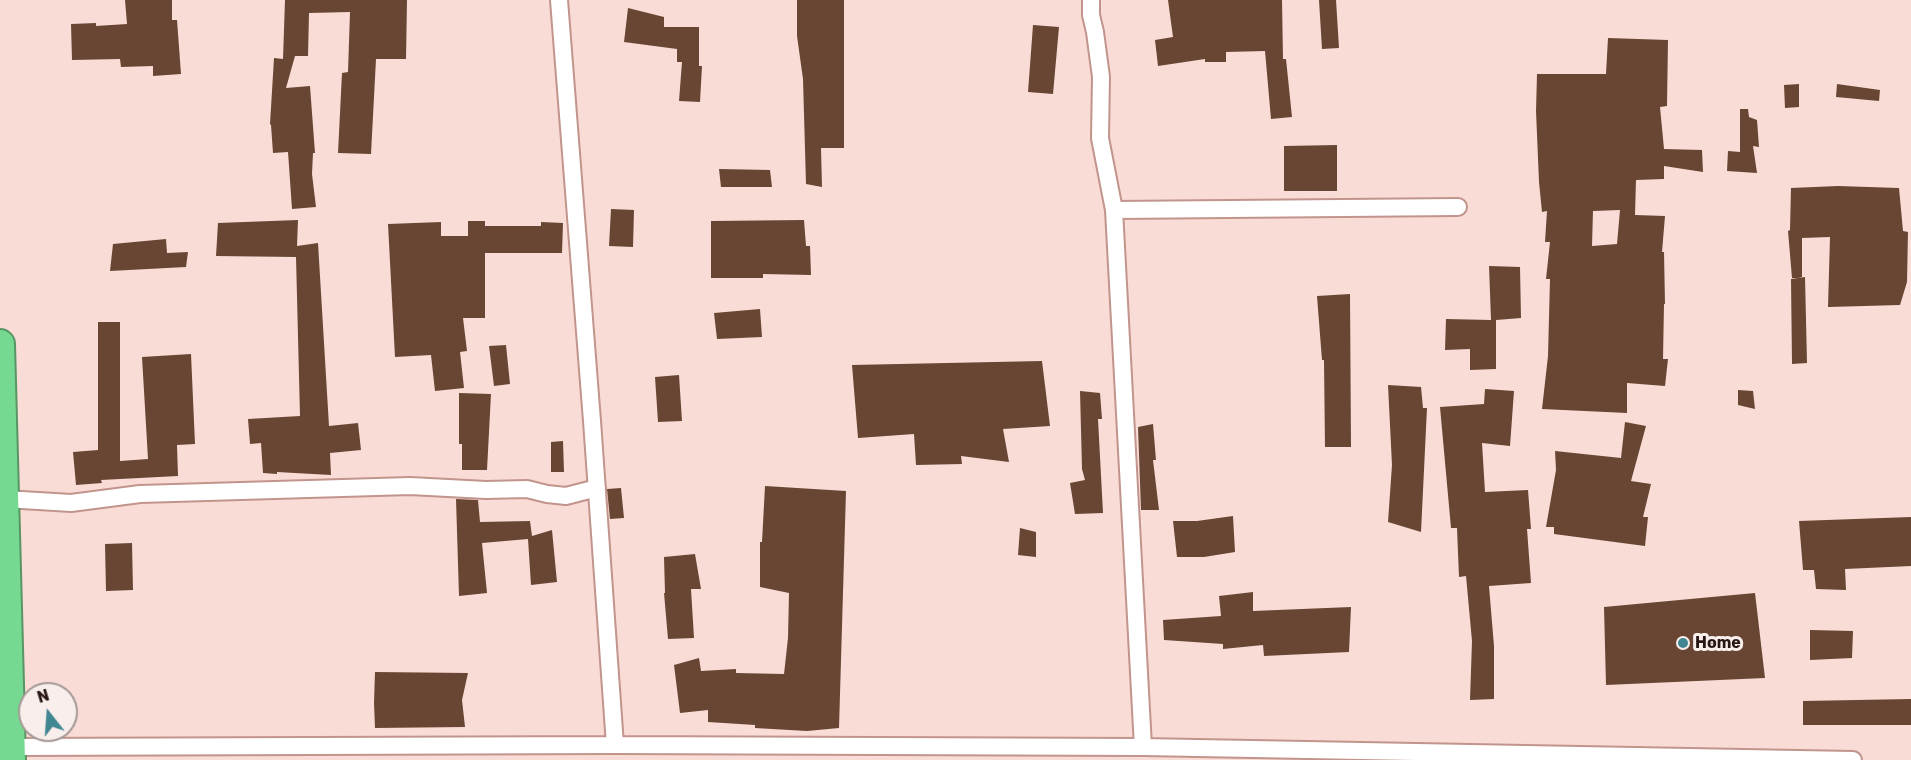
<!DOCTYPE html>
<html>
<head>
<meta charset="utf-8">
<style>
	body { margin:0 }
	#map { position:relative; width:1911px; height:760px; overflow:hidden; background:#f9dcd6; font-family:Rubik,sans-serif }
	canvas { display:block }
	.north { position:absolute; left:18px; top:682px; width:60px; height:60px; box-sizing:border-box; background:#f8eeec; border:2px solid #a49895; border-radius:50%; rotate:343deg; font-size:16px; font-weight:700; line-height:24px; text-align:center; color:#271613 }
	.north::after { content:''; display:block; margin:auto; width:21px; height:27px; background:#418693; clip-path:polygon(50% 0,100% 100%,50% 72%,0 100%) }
</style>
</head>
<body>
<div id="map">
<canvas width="1911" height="760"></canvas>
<div class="north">N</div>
</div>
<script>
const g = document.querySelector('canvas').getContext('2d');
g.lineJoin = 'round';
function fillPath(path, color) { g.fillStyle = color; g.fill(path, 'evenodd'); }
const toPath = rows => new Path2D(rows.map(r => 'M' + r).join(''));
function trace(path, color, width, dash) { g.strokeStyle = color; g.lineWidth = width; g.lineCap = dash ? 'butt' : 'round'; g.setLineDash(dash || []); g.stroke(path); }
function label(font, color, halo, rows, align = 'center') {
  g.font = font + ' Rubik,sans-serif'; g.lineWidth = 6; g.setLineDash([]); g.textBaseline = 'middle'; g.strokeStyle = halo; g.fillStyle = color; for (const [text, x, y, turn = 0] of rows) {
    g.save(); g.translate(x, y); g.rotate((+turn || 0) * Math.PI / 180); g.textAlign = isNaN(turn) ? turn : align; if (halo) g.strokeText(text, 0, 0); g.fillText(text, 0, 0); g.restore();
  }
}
fillPath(toPath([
	[125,0,172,0,172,20,177,20,181,74,153,76,153,66,121,67,120,59,72,60,71,24,96,23,96,26,127,24],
	[285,0,407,0,406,59,376,59,371,154,338,153,342,73,348,72,350,12,309,13,308,56,295,56,286,88,310,86,315,153,313,153,312,174,316,207,292,209,288,152,273,153,271,125,270,124,274,58,283,59],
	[797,0,844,0,844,148,821,148,822,187,806,184,803,79,797,36],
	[1168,0,1282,0,1283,59,1286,59,1292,117,1271,119,1265,51,1226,52,1226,62,1205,62,1205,59,1158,66,1155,40,1173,37],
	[1319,0,1336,0,1339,48,1322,49],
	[628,8,664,17,664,27,699,27,699,66,702,66,700,102,679,101,682,62,677,62,677,49,624,42],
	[1033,25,1059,27,1053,94,1028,92],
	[1608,38,1668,40,1667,106,1660,107,1664,149,1702,150,1703,172,1664,166,1664,179,1636,180,1635,215,1665,216,1662,252,1664,252,1665,304,1664,304,1663,359,1668,359,1665,386,1627,383,1627,413,1542,409,1548,356,1550,279,1546,279,1550,242,1545,242,1547,211,1542,212,1539,182,1536,111,1537,74,1606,74],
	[1620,210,1617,244,1592,246,1593,211],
	[1799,84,1799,107,1785,108,1784,85],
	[1837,84,1880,90,1879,101,1836,97],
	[1740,109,1748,109,1749,117,1757,120,1759,147,1753,146,1757,173,1727,171,1728,151,1740,152],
	[1337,145,1337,191,1284,191,1284,146],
	[719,169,770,170,772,187,721,187],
	[1838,186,1899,188,1903,231,1908,232,1907,282,1900,305,1828,307,1830,237,1802,238,1802,278,1792,278,1788,231,1790,230,1791,188],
	[611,209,634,210,633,247,609,246],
	[298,220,297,246,318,243,329,426,358,423,361,450,330,453,331,475,277,472,277,474,263,473,261,443,250,444,248,419,300,416,296,257,216,256,218,223],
	[804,220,806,246,810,246,811,275,763,274,763,278,711,278,711,221],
	[468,221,485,221,485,226,541,226,541,222,563,223,562,253,485,253,485,318,463,318,467,351,460,352,464,388,435,391,431,355,395,357,388,224,441,222,441,236,468,236],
	[166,239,167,253,188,252,186,267,110,271,113,244],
	[1489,266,1520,267,1521,318,1496,320,1496,369,1470,370,1470,349,1445,350,1446,319,1491,320],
	[1805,277,1807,363,1792,364,1791,279],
	[1350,294,1351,447,1325,447,1324,360,1322,360,1317,296],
	[760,309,762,337,717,339,714,313],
	[98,322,120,322,120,461,148,459,142,357,191,354,195,444,177,445,178,476,101,480,102,483,76,485,73,452,98,450],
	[506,345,510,384,494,386,489,346],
	[1042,361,1050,426,1003,429,1009,462,961,456,962,464,916,465,914,434,858,438,852,365],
	[679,375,682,421,658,422,655,377],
	[1388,385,1421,387,1423,408,1427,408,1421,532,1388,522,1392,465],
	[1485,389,1514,391,1510,446,1482,443,1485,492,1528,490,1531,529,1527,529,1531,583,1489,586,1494,646,1494,699,1470,700,1472,641,1466,576,1459,577,1457,528,1451,528,1440,407,1484,404],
	[1738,390,1753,391,1755,409,1738,405],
	[1080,391,1100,393,1102,419,1098,419,1103,513,1075,514,1070,483,1085,480,1082,469],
	[459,393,491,394,487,470,462,470,462,444,459,444],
	[1625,422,1646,426,1631,481,1651,484,1643,517,1648,517,1645,546,1554,534,1554,527,1546,527,1556,470,1555,451,1621,458],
	[1153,424,1156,460,1153,460,1159,510,1141,510,1138,427],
	[563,441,564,472,551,472,551,442],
	[765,486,846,491,839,728,807,731,755,728,755,725,708,722,708,710,680,713,674,665,699,658,701,671,736,669,736,673,784,674,788,638,789,593,760,587,760,542,762,542],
	[621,488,624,518,610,519,607,489],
	[456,499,478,500,480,522,530,521,532,536,552,530,557,582,531,585,528,539,482,543,487,593,459,596],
	[1233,516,1235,552,1204,557,1177,557,1173,521,1197,521],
	[1911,517,1911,566,1845,569,1846,590,1816,589,1814,570,1803,570,1799,521],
	[1020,528,1036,532,1036,557,1018,555],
	[132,543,133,590,106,591,105,544],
	[695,554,701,589,691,589,694,638,668,639,664,593,665,593,664,557],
	[1253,592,1253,611,1351,607,1349,652,1264,656,1263,645,1223,649,1223,644,1164,640,1163,620,1221,616,1219,596],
	[1755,593,1765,678,1606,685,1604,607],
	[1810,630,1853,631,1852,658,1810,660],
	[375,672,468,673,462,700,465,727,375,728,374,703],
	[1911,699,1911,725,1803,725,1803,701]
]), '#684633');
const street = toPath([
	[559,0,592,421,615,745],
	[1091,0,1091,15,1095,32,1101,77,1100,138,1114,210,1143,747],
	[1114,210,1458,207],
	[5,499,71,503,140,494,410,486,486,490,527,489,547,494,566,496,597,488],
	[11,747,615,745,1143,747,1853,760]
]);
const highway = toPath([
	[0,344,11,760]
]);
trace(street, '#c1948c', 20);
trace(highway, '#5a9565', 32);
trace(street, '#fff', 16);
trace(highway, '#76d991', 28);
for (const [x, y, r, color] of [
	[1683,643,6,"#418693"]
]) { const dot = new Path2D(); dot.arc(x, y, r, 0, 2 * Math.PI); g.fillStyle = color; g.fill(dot); trace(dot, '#f8eeec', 2); }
label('bold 16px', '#271613', '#f8eeec', [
	["Home",1695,643]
], 'left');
</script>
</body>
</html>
